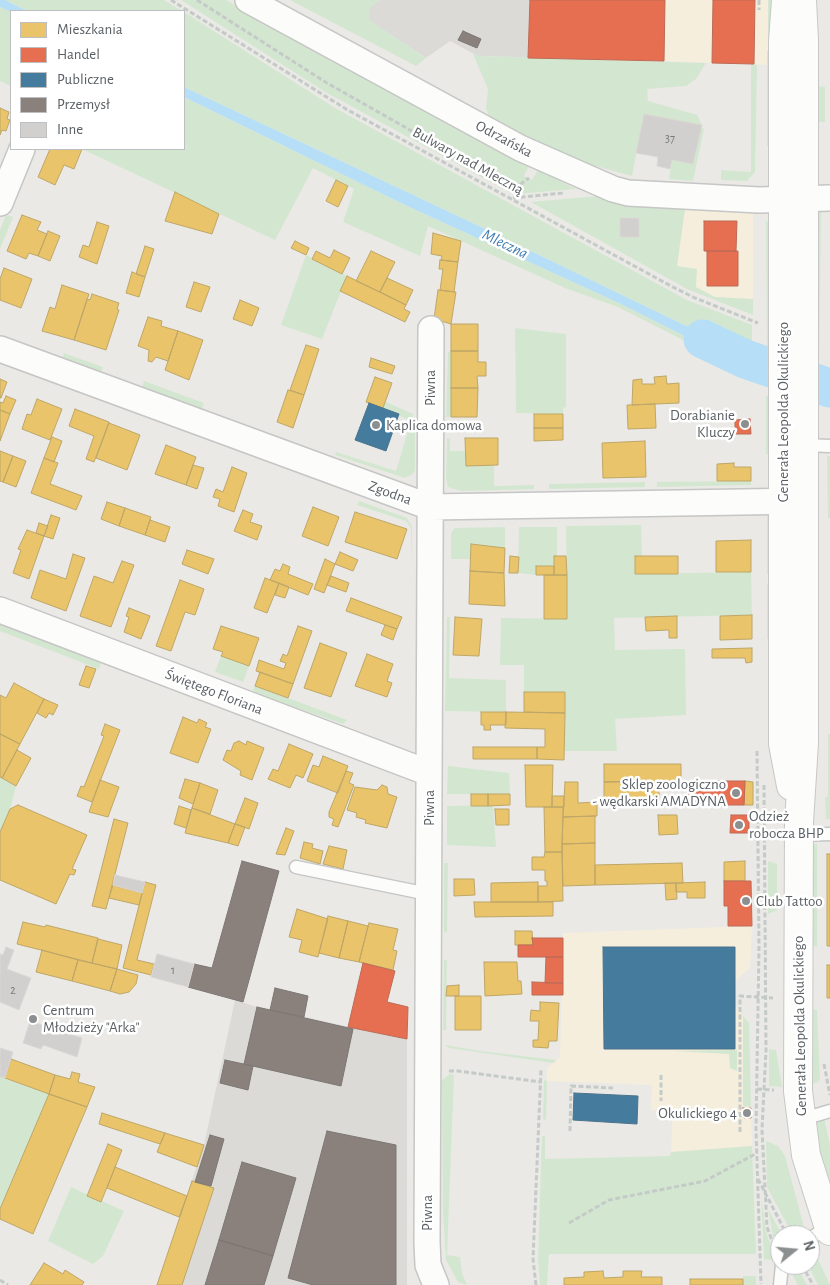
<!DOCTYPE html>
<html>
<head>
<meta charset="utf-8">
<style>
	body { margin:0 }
	#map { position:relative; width:830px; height:1285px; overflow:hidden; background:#eae9e5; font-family:"Alegreya Sans",sans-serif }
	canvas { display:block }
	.legend { position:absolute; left:10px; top:10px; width:175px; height:140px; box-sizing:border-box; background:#fff; border:1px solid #bdbfc1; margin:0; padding:6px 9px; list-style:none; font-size:15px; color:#5a5f63 }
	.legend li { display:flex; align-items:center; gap:10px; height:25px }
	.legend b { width:25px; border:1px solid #bdbfc1 }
	.north { position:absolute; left:770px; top:1225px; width:50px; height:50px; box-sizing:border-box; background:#fff; border:1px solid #bdbfc1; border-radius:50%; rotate:73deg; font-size:14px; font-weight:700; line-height:20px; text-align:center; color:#5a5f63 }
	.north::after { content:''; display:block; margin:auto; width:18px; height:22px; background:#8c8f90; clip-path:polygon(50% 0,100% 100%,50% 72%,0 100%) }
</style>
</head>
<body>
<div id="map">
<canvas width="830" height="1285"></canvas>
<ul class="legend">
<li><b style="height:14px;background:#e9c46a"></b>Mieszkania</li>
<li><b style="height:14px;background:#e76f51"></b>Handel</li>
<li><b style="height:14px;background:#457b9d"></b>Publiczne</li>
<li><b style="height:14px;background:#8a817c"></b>Przemysł</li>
<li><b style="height:14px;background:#d1d0ce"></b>Inne</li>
</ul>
<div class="north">N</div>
</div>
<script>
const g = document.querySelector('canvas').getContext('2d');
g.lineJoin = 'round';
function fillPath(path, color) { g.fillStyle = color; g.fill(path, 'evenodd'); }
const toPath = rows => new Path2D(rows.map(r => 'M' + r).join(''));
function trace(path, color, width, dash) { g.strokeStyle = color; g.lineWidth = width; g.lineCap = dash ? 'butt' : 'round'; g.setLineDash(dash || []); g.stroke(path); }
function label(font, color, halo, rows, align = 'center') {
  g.font = font + ' "Alegreya Sans",sans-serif'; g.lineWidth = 5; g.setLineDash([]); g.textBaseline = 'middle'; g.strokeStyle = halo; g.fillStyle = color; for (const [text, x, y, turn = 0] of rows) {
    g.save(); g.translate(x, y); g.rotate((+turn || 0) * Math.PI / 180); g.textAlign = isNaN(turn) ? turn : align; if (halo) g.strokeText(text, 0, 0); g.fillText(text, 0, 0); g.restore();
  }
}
fillPath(toPath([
	[665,0,713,0,712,63,664,61],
	[755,0,768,0,768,37,773,37,776,54,768,51,767,65,754,64],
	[685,209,753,212,753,299,715,297,695,287,677,266],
	[752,926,750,968,735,981,735,1005,743,1016,743,1106,751,1107,752,1146,671,1152,673,1112,651,1110,652,1085,547,1081,547,1068,560,1057,563,933]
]), '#f5eedd');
fillPath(toPath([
	[338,0,665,0,664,61,478,56,450,41,426,58],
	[235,1000,257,1007,407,1039,407,1285,157,1285,204,1145]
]), '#dbdad6');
fillPath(toPath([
	[5,0,164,0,182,11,27,11],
	[181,0,226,0,529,165,524,176,532,180,538,170,576,189,515,194,509,192,327,93],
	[290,0,380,0,370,8,369,20,426,58,416,66],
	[768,0,776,0,773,37,768,37],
	[0,7,11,12,11,86,0,81],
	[184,12,335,108,687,300,752,325,752,352,736,350,479,226,184,87],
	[767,51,773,51,776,146,767,146],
	[473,54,479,56,706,63,696,79,686,86,647,89,648,101,697,115,702,125,644,114,632,176,581,162,556,152,489,117,486,108,488,89],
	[751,64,757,65,755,172,747,181,721,180,721,170,751,172],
	[815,86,825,87,825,122,812,122],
	[184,97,405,205,621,304,752,370,752,375,618,307,565,288,428,226,420,256,343,222,354,189,313,168,275,240,82,149,184,149],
	[701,128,704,129,693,181,669,179,672,160,693,164],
	[598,196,648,207,685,209,677,266,697,269,696,287,715,297,753,299,753,315,687,289,531,202],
	[821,211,819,370,812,366,817,215],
	[6,215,13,217,0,249,0,230],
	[766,220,770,225,776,357,767,350],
	[306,255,347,276,322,339,281,325],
	[515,328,566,334,566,407,563,408,563,414,516,413],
	[451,351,451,417,446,417,448,352],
	[64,353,103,367,100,376,61,362],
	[144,381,204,403,201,412,141,390],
	[766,396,773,396,774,454,766,454],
	[386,402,413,414,413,422,383,408],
	[413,428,415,430,415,470,413,474,405,478,335,455,336,452,396,471,408,431,413,433],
	[447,438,450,438,450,451,466,451,466,466,494,465,494,486,534,485,534,489,461,491,448,487,446,478],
	[827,456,830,456,830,518,828,518],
	[751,481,751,485,657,487,657,482],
	[645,482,645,487,549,489,549,484],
	[359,501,407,518,412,527,412,568,411,528,406,521,357,505],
	[767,515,770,517,772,573,767,574],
	[641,525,642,556,636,574,751,572,752,615,614,618,615,650,685,649,686,715,615,719,617,751,564,751,565,692,524,692,524,665,500,665,501,618,567,619,566,526],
	[505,527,505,548,472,544,470,559,451,559,451,533,455,528],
	[519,527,557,527,557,556,554,566,536,566,536,575,518,573],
	[767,584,772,584,775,639,767,639],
	[447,617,450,617,449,678,506,680,506,712,445,711],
	[0,624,101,662,99,669,0,631],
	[221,656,249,666,243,682,215,672],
	[255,686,288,698,347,720,343,724,252,692],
	[828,734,830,734,830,819,826,819,825,797,828,797],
	[448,766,509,773,510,794,447,794],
	[0,777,16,786,10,809,0,832],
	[493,805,496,847,447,845,447,806],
	[815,844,817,844,817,947,812,945,812,846],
	[768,861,777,864,777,910,768,914],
	[444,863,448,863,447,933,444,932],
	[444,960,447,960,446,1030,443,1030],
	[812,1009,817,1010,820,1079,818,1082,810,1085,811,1073,813,1073],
	[743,1016,749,1023,751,1107,743,1106],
	[445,1045,480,1051,556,1060,554,1063,449,1048],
	[769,1049,776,1050,782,1087,769,1086],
	[737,1050,737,1071,730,1068,729,1054,672,1051],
	[450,1074,454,1075,447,1255,460,1257,462,1273,467,1285,458,1282,446,1260,443,1211,442,1080],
	[0,1077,49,1094,0,1209],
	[544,1080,547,1081,546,1120,543,1119],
	[824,1118,830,1145,830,1181,817,1146,813,1124],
	[542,1136,545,1136,545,1159,670,1156,671,1152,752,1146,756,1254,549,1254,547,1285,540,1285,538,1259],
	[766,1141,778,1146,785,1156,806,1235,793,1235,767,1187],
	[71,1187,124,1211,103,1256,93,1264,48,1241],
	[761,1195,766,1232,775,1258,769,1260,764,1259],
	[768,1209,782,1235,780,1235,780,1251,773,1236],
	[810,1251,815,1253,830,1285,818,1285,808,1265],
	[792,1265,796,1265,807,1285,798,1285,789,1268],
	[743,1276,756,1276,756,1285,743,1285]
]), '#d3e7d0');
fillPath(toPath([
	[0,0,5,0,27,11,11,12,0,7],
	[184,87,479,226,736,350,752,352,752,370,621,304,405,205,184,97]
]), '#b7def7');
const homes = toPath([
	[0,108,9,112,7,119,10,120,6,131,2,130,0,135,0,108],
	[50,149,82,149,74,169,64,165,55,185,38,177,50,149],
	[336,180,348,186,338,207,326,201,336,180],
	[175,192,219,214,212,234,165,221,175,192],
	[22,215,41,222,37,230,47,234,38,256,29,253,26,259,7,251,22,215],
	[97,222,109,226,97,264,79,257,83,245,89,247,97,222],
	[48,231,60,236,50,261,38,256,48,231],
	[433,233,461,241,458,262,441,260,442,256,431,254,433,233],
	[295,241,309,248,306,255,291,248,295,241],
	[145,246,154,249,145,277,136,274,145,246],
	[334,250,350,258,342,274,312,259,316,251,330,258,334,250],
	[371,251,395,262,380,292,356,281,371,251],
	[440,260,458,262,454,292,440,290,443,269,439,269,440,260],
	[4,268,32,279,21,308,0,300,0,279,4,268],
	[132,272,145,277,139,297,126,293,132,272],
	[347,276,406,305,404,309,410,312,405,322,340,291,347,276],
	[387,278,413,290,406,305,380,292,387,278],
	[194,282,210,287,201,312,186,307,194,282],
	[62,285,89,294,74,340,42,331,50,307,55,309,62,285],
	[438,290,456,292,451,324,434,319,438,290],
	[92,294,119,303,117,309,119,310,106,350,74,340,87,299,90,300,92,294],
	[240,300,259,308,252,326,233,319,240,300],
	[148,317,162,321,161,326,178,331,168,361,156,357,152,362,148,361,149,350,138,346,148,317],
	[451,324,478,324,478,351,451,351,451,324],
	[178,331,203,340,189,380,165,370,178,331],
	[306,345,319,349,304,395,290,390,306,345],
	[451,351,478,351,478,362,486,362,486,376,477,376,478,388,451,388,451,351],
	[371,358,395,366,392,374,369,367,371,358],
	[666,376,667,384,679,383,679,403,632,405,633,380,642,379,642,384,655,384,654,377,666,376],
	[375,377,392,383,383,408,366,402,375,377],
	[0,379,7,382,1,398,0,398,0,379],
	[451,388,478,388,477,417,451,417,451,388],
	[288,390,304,395,293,428,277,422,288,390],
	[6,396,16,400,10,414,0,410,0,402,3,403,6,396],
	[37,399,62,409,50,440,22,429,27,414,31,415,37,399],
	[655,404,656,428,628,429,627,405,655,404],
	[75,409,109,422,94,462,86,459,94,436,69,426,75,409],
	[0,410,10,414,0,441,0,410],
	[534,414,563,414,563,428,534,428,534,414],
	[109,423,140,435,127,470,96,458,109,423],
	[534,428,563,428,563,440,534,441,534,428],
	[52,437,62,441,54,462,44,458,52,437],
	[465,438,498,438,498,465,466,466,465,438],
	[645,441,646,477,603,478,602,443,645,441],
	[166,445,196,457,186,485,155,474,166,445],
	[0,451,13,456,3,482,0,481,0,451],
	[13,456,26,461,16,487,3,482,13,456],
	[44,458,58,463,50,484,82,496,76,510,31,493,44,458],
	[734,463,734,467,751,467,751,481,717,481,717,464,734,463],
	[193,465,204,468,197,489,186,485,193,465],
	[232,467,247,473,234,512,218,506,220,499,213,497,216,489,223,492,232,467],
	[107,502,125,508,119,526,101,519,107,502],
	[313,507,339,517,328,546,302,536,313,507],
	[125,508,151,517,145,535,119,526,125,508],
	[243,510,253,514,250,522,262,526,257,540,234,531,243,510],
	[355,512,407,529,397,559,345,542,355,512],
	[51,515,60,518,53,539,44,536,51,515],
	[150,520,170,527,165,542,145,535,150,520],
	[39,523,48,526,44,536,36,533,39,523],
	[27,530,44,536,29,579,13,573,21,550,18,549,27,530],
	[751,540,751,572,716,572,716,541,751,540],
	[471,544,505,548,504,573,470,571,471,544],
	[187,550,214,559,208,574,182,564,187,550],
	[340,552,358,560,353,571,335,564,340,552],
	[73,554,85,558,66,611,31,598,40,570,66,579,73,554],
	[510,556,519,557,518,573,509,573,510,556],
	[554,556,566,556,567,575,554,575,554,556],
	[635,556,678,556,678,574,635,574,635,556],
	[325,559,335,564,324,593,314,589,325,559],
	[122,561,134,565,111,627,80,616,94,576,113,583,122,561],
	[283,564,290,567,288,574,313,584,308,595,270,580,275,569,280,571,283,564],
	[536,566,554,566,554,575,536,575,536,566],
	[470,571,504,573,505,606,469,604,470,571],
	[544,575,567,575,567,619,544,619,544,575],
	[331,576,349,583,346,592,327,585,331,576],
	[265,578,279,583,267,613,254,608,265,578],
	[180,580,204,589,195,615,185,612,171,651,156,646,180,580],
	[279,583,289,587,285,598,275,595,279,583],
	[351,598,402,617,397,629,346,611,351,598],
	[129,608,150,616,141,639,124,632,129,617,126,616,129,608],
	[752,615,752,639,720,640,720,616,752,615],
	[677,616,677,638,669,638,669,630,646,631,645,617,677,616],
	[455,617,482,619,479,656,453,655,455,617],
	[385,625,397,629,393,640,381,635,385,625],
	[221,626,259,638,249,666,221,656,223,652,213,649,221,626],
	[298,626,312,631,293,684,256,671,259,660,284,669,286,663,280,661,283,654,287,656,298,626],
	[320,643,347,653,331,697,304,688,320,643],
	[752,648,752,662,746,663,745,658,712,658,712,649,752,648],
	[367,654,393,664,387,681,392,683,387,697,355,686,367,654],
	[86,666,96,669,89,688,79,685,86,666],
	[260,672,293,684,288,698,255,686,260,672],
	[14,683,44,699,20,744,0,734,0,695,6,698,14,683],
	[524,692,565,692,565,713,524,712,524,692],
	[44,699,58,705,53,715,49,713,46,718,37,713,44,699],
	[481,712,506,712,506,725,490,725,491,730,484,730,484,725,481,725,481,712],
	[506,712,565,713,564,760,537,759,537,747,545,747,545,729,505,728,506,712],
	[183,717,197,723,199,719,207,723,205,727,211,729,198,763,170,753,183,717],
	[105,724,120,730,92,802,77,796,81,786,84,787,104,736,101,735,105,724],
	[0,734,20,744,2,778,0,777,0,734],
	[239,741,246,745,247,741,264,748,252,780,240,775,241,771,223,760,227,750,231,751,234,743,239,741],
	[289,744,313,754,303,778,296,775,290,788,268,779,273,769,278,771,289,744],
	[473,747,537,747,537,759,473,759,473,747],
	[17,750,31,758,16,786,2,778,17,750],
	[323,756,348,766,338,793,307,781,313,765,319,767,323,756],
	[604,764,681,764,681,781,604,782,604,764],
	[525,765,553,765,552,807,526,807,525,765],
	[346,771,353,773,349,783,354,785,338,827,332,825,334,819,329,817,329,812,346,771],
	[185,779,200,783,193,804,179,798,185,779],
	[100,780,119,787,108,817,89,812,100,780],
	[659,781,659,799,604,800,604,782,659,781],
	[745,781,753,782,753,805,744,805,745,781],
	[565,782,578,782,578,803,597,802,597,816,563,817,565,782],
	[200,783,218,790,210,814,192,808,200,783],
	[382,785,387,787,388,794,397,797,387,828,365,823,366,820,356,817,357,813,347,810,355,787,377,790,382,785],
	[471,794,488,794,488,806,471,806,471,794],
	[488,794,510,794,510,805,488,806,488,794],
	[552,796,564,796,564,807,552,807,552,796],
	[245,798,258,803,249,829,235,824,245,798],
	[18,805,87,835,72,869,76,870,74,875,70,874,56,904,0,880,0,832,10,809,18,805],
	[179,806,191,810,186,828,174,824,179,806],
	[544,807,563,807,562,852,545,852,544,807],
	[192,808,235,824,228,843,185,833,192,808],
	[495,809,509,809,509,825,496,825,495,809],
	[658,815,677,815,678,834,659,835,658,815],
	[595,816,595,843,562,844,563,817,595,816],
	[114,819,128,823,106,909,92,906,114,819],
	[235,824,245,827,238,846,228,843,235,824],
	[286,828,294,831,285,855,276,854,286,828],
	[304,842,313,844,312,848,323,851,320,864,300,858,304,842],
	[595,843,595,885,563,886,562,844,595,843],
	[329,846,347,850,343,869,323,864,329,846],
	[545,852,562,852,563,901,538,902,538,886,547,886,547,881,545,881,545,870,532,870,532,857,544,857,545,852],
	[827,854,830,854,830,946,827,946,827,854],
	[745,861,745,881,724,881,724,862,745,861],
	[682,863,683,883,595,885,595,865,682,863],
	[454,879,474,879,475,895,454,896,454,879],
	[145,882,156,885,137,960,154,964,151,975,123,968,145,882],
	[538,882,538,902,491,902,491,883,538,882],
	[705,882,705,898,687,898,687,892,676,892,676,883,705,882],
	[665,883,676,883,677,899,666,900,665,883],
	[113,885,142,893,139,905,109,898,113,885],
	[474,902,553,902,553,916,475,917,474,902],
	[297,909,328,919,318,957,299,952,302,940,289,937,297,909],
	[328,916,348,921,339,958,319,953,328,916],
	[348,921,368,926,359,962,339,958,348,921],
	[23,922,45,927,46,925,98,938,92,963,17,944,23,922],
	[369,923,398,929,393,950,397,951,393,970,359,962,369,923],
	[515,931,532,931,533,945,515,945,515,931],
	[98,939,122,945,117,969,92,963,98,939],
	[42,950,78,960,72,981,36,972,42,950],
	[78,960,117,969,110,991,72,981,78,960],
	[484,962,517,962,518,981,521,981,522,994,485,996,484,962],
	[827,965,830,965,830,998,827,998,827,965],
	[117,969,138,975,136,984,129,992,120,994,110,991,117,969],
	[459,985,459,996,446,996,447,986,459,985],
	[455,996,481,996,481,1030,455,1030,455,996],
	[540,1002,559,1003,557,1041,549,1041,548,1048,533,1047,533,1040,538,1040,539,1021,530,1021,531,1010,540,1011,540,1002],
	[11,1059,55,1075,49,1094,5,1078,11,1059],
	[72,1072,80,1074,78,1082,95,1087,87,1107,49,1094,55,1075,70,1079,72,1072],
	[49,1094,87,1107,33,1234,0,1219,0,1209,49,1094],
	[102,1113,165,1133,160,1144,99,1124,102,1113],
	[165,1133,204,1145,197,1167,157,1152,165,1133],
	[108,1144,122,1150,101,1202,87,1196,108,1144],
	[115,1167,187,1196,179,1217,107,1188,115,1167],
	[192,1181,214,1188,182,1285,157,1285,192,1181],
	[44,1263,63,1274,65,1270,84,1282,82,1285,30,1285,44,1263],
	[603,1271,604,1278,623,1277,623,1271,642,1271,641,1277,662,1277,662,1285,564,1285,564,1278,584,1277,584,1272,603,1271],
	[690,1279,743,1279,743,1285,690,1285,690,1279]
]);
fillPath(homes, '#e9c46a');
trace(homes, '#bea668', 1);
const shops = toPath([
	[530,0,665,0,664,61,528,58,530,0],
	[713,0,755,0,754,64,712,63,713,0],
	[704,221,737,221,736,251,704,251,704,221],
	[707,251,738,251,738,286,707,286,707,251],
	[750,419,751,434,735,434,735,420,750,419],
	[689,781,745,781,744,805,689,805,689,781],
	[731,815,749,815,749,833,730,833,731,815],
	[724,881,751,881,752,926,728,926,728,906,724,906,724,881],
	[532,938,563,938,563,957,518,957,518,945,533,945,532,938],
	[546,957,563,957,563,983,545,983,546,957],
	[363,963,395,971,387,1002,408,1007,407,1039,348,1027,363,963],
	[532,982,563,983,563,995,532,995,532,982],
	[743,1108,751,1108,751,1118,744,1118,743,1108]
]);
fillPath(shops, '#e76f51');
trace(shops, '#bd6a56', 1);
const public = toPath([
	[369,403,399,414,386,451,355,440,369,403],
	[603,947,735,947,735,1049,604,1049,603,947],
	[574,1093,638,1096,637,1124,573,1120,574,1093]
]);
fillPath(public, '#457b9d');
trace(public, '#4b738c', 1);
const industry = toPath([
	[463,31,481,39,477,48,458,40,463,31],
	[242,861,279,871,243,1002,188,987,194,964,212,968,242,861],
	[275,988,308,996,304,1017,270,1010,275,988],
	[257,1007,353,1029,341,1086,244,1064,257,1007],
	[225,1060,253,1066,248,1090,220,1083,225,1060],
	[327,1131,396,1145,396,1285,313,1285,288,1278,327,1131],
	[210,1135,224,1139,211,1186,195,1182,210,1135],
	[242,1162,296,1178,273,1256,219,1240,242,1162],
	[219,1240,273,1256,264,1285,205,1285,219,1240]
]);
fillPath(industry, '#8a817c');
trace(industry, '#7c7774', 1);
trace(toPath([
	[703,339,745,359,830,388]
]), '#b7def7', 39);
const building = toPath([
	[644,114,702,125,693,164,672,160,670,169,657,166,658,157,636,153,644,114],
	[620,218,639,218,639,237,620,237,620,218],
	[115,875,145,882,142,893,113,885,115,875],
	[6,947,14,950,7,969,31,978,19,1010,0,1002,0,954,3,955,6,947],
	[157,954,194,964,188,987,151,977,157,954],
	[30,1021,82,1038,77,1057,43,1045,41,1049,23,1043,30,1021],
	[0,1048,13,1052,5,1078,0,1077,0,1048]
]);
fillPath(building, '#d1d0ce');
trace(building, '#dad8d4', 1);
const lane = toPath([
	[803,445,830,446],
	[799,835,830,834],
	[296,867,428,894],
	[800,1120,830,1111],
	[810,1239,828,1226],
	[780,1285,782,1265]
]);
const street = toPath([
	[248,0,520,148,613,189,628,193,759,200,830,198],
	[0,203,22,149],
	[431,329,427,1242,428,1265,436,1285],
	[0,349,430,507,804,501],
	[0,610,429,773]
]);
const secondary = toPath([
	[786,0,783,41,783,744,791,786],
	[802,0,804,40,804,743,799,822,798,1091,806,1155,830,1231]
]);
trace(lane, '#c5c6c5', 15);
trace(street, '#c5c6c5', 28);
trace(secondary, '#c7c7c7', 30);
trace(toPath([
	[171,0,346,109,671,286,695,298,758,323],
	[197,0,327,83,509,186,518,186,529,178],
	[759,0,759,10],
	[513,198,564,193],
	[757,751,759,946,756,1130,761,1284],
	[764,785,766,1050,762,1130,767,1227,776,1252],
	[824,1064,830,1095],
	[449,1071,458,1071,541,1082],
	[661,1075,661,1101],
	[757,1089,774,1090],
	[570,1131,571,1086,613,1088],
	[740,1132,740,996,773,998],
	[758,1179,787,1235],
	[569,1223,609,1200,705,1181,757,1153],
	[802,1265,813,1285],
	[0,1280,8,1285],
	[536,1285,533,1259,541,1070]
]), '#c4cac7', 3, [5, 2.5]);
trace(lane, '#fcfcfb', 12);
trace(street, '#fcfcfb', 25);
trace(secondary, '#fcfcfb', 28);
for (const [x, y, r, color] of [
	[745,424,5,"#8c8f90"],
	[376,425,5,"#8c8f90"],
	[736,793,5,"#8c8f90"],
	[739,825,5,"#8c8f90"],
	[746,901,5,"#8c8f90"],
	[33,1019,5,"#8c8f90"],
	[747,1113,5,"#8c8f90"]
]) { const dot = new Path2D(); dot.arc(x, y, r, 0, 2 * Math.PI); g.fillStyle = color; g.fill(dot); trace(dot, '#fff', 2); }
label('12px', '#797c7f', null, [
	["37",670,138],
	["1",173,970],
	["2",13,990]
]);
label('15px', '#5a5f63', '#fff', [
	["Odrzańska",504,139,28],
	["Bulwary nad Mleczną",468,161,29],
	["Piwna",430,388,-90],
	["Generała Leopolda Okulickiego",783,412,-90],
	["Zgodna",390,493,20],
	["Świętego Floriana",214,692,21],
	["Piwna",429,808,-90],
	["Generała Leopolda Okulickiego",800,1026,-91],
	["Piwna",427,1213,-90]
]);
label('15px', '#5a5f63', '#fff', [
	["Dorabianie",735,415,"right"],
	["Kluczy",735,432,"right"],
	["Kaplica domowa",386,425],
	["Sklep zoologiczno",726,784,"right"],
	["- wędkarski AMADYNA",726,801,"right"],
	["Odzież",749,816],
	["robocza BHP",749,833],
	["Club Tattoo",756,901],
	["Centrum",43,1010],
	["Młodzieży \"Arka\"",43,1027],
	["Okulickiego 4",737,1113,"right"]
], 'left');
label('italic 16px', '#3e7bb0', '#fff', [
	["Mleczna",505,244,26]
]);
</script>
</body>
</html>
